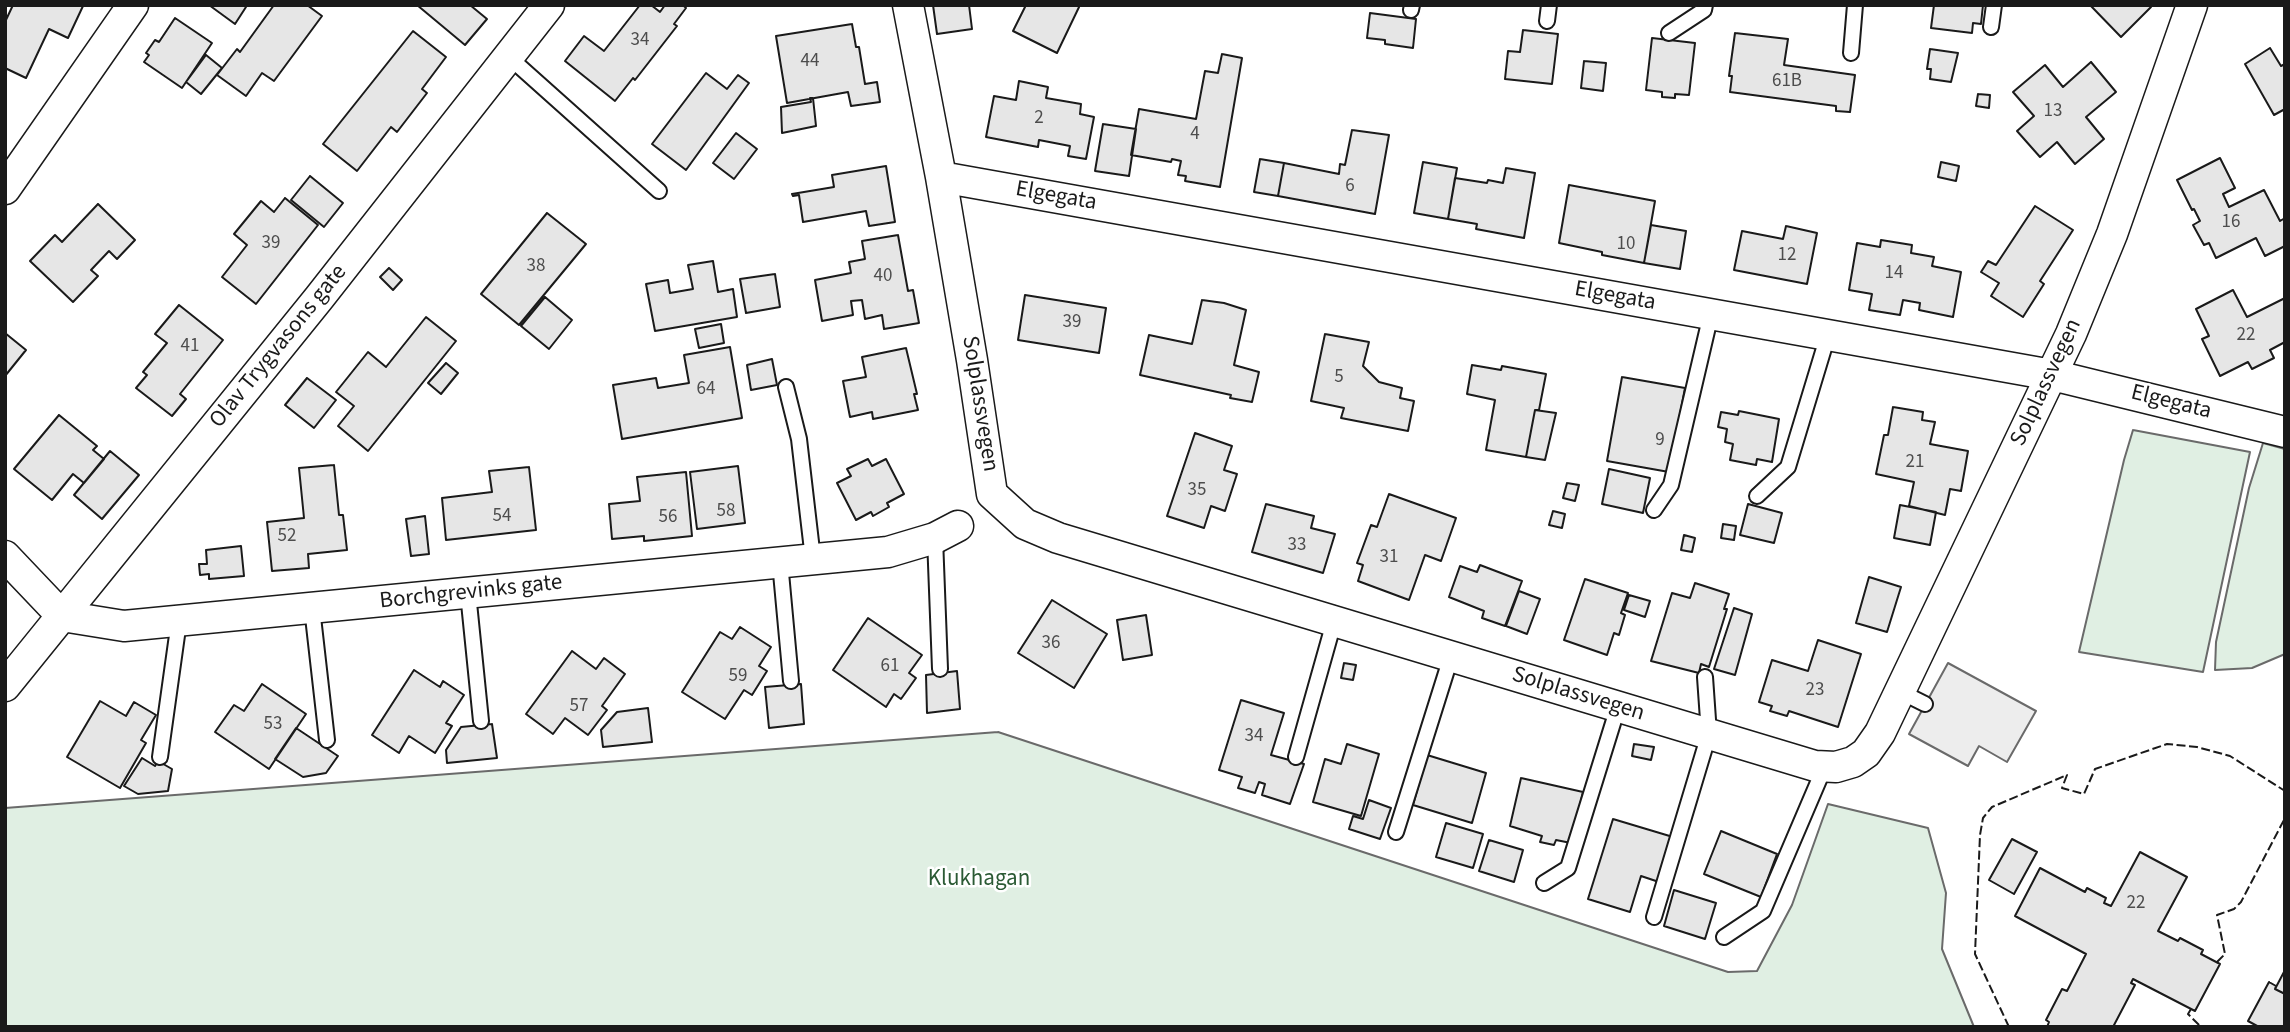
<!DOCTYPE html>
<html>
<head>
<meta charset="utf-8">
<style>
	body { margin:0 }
	#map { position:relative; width:2290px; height:1032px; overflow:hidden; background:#fff; font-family:"Source Sans 3",sans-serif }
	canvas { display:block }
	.frame { position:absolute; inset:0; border:7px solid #1a1a1a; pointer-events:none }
</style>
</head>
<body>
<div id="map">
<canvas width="2290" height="1032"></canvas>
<div class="frame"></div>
</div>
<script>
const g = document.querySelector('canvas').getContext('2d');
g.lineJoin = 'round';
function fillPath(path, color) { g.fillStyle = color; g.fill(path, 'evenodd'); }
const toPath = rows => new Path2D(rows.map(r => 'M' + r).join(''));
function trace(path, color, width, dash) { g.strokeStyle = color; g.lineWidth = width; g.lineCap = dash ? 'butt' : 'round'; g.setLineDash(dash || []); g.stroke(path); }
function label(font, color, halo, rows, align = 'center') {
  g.font = font + ' "Source Sans 3",sans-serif'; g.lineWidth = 5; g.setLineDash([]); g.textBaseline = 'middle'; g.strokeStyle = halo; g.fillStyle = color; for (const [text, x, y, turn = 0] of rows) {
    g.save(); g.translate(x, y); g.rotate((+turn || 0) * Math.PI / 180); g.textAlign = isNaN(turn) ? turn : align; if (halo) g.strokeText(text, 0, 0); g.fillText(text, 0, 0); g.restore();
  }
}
const green = toPath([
	[2133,430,2250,452,2203,672,2079,652,2124,460,2133,430],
	[2263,443,2285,449,2285,654,2252,668,2215,670,2216,642,2249,488,2263,443],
	[998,732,1728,972,1757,971,1792,905,1828,804,1928,828,1946,893,1942,949,1974,1027,5,1027,5,808,998,732]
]);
fillPath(green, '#e0efe3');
trace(green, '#6a6a6a', 2);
const parking = toPath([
	[1948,663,2036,711,2007,762,1979,746,1968,766,1909,734,1948,663]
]);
fillPath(parking, '#ededed');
trace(parking, '#6a6a6a', 2);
const building = toPath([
	[13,5,83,6,68,38,49,29,26,78,5,68,5,22,13,5],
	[209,5,243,5,246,7,235,24,209,5],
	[274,5,307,5,322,16,274,81,262,73,246,96,217,75,237,49,240,52,274,5],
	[417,5,470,5,487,19,465,45,417,5],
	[640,5,651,5,660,12,665,5,683,5,686,8,674,24,677,26,635,80,633,78,615,101,565,61,584,36,604,51,640,5],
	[933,5,969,5,972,29,937,34,933,5],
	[1026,5,1080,5,1057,53,1013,31,1026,5],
	[1934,5,1983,5,1981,24,1973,23,1972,33,1931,28,1934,5],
	[2090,5,2150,5,2151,7,2121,37,2090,5],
	[1370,13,1416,19,1413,48,1385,44,1385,40,1367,38,1370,13],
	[175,18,212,43,182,88,144,62,149,55,146,53,155,40,159,42,175,18],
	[852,24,856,47,859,47,865,84,877,82,880,102,851,106,848,92,787,103,776,36,852,24],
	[1523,30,1558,34,1552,84,1505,79,1508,51,1520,52,1523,30],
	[413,31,446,57,422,89,427,93,397,132,391,127,357,171,323,144,413,31],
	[1735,33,1788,39,1784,65,1855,75,1850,112,1836,111,1836,106,1730,92,1732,76,1729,76,1735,33],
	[1652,38,1695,43,1689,95,1675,94,1675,98,1662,97,1662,92,1646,90,1652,38],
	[2270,48,2281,66,2285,64,2285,109,2274,115,2245,64,2270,48],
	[1930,49,1958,53,1951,82,1930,79,1931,69,1927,69,1930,49],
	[1222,54,1242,58,1220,187,1185,181,1186,176,1178,175,1181,161,1172,159,1171,162,1131,155,1139,109,1196,119,1205,71,1218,73,1222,54],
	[206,55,222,68,201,94,186,82,206,55],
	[1584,61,1606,63,1603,91,1581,88,1584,61],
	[2091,62,2116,92,2086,117,2104,139,2075,164,2057,142,2040,157,2017,131,2034,116,2013,92,2045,65,2063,87,2091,62],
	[706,73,727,89,738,75,749,83,686,170,652,144,706,73],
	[1019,81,1048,87,1046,98,1081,104,1080,114,1094,117,1086,159,1068,156,1070,146,1039,140,1038,147,986,137,994,96,1016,100,1019,81],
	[1978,94,1990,95,1989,108,1976,106,1978,94],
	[810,98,813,98,816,126,782,133,781,107,811,102,810,98],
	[1103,124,1136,129,1129,176,1095,171,1103,124],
	[1352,130,1389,135,1375,214,1278,196,1284,163,1339,174,1340,164,1345,165,1352,130],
	[736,133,757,149,734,179,713,163,736,133],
	[2220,158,2235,188,2223,194,2229,207,2264,190,2280,221,2285,218,2285,246,2265,256,2256,238,2216,258,2209,243,2204,245,2193,225,2200,221,2194,209,2192,210,2177,180,2220,158],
	[1260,159,1284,163,1278,196,1254,192,1260,159],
	[1423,162,1457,168,1448,219,1414,213,1423,162],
	[1941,162,1959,166,1956,181,1938,177,1941,162],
	[886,166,895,222,869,226,866,211,803,222,799,195,793,196,792,194,834,187,832,175,886,166],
	[1506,168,1535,173,1524,238,1476,229,1477,224,1448,219,1455,178,1487,183,1488,180,1503,183,1506,168],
	[310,176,343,203,324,227,291,200,310,176],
	[1569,185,1655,201,1644,263,1602,255,1602,252,1559,243,1569,185],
	[285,198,318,225,256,304,222,277,247,245,234,234,261,201,274,212,285,198],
	[98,204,135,240,117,259,109,251,91,270,98,276,73,302,30,261,55,235,62,242,98,204],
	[2035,206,2073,230,2040,281,2044,284,2023,317,1991,296,1999,283,1981,272,1988,261,1996,265,2035,206],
	[547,213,586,244,519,325,481,294,547,213],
	[1651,225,1686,231,1680,269,1644,263,1651,225],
	[1786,226,1817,233,1807,284,1734,270,1742,231,1783,239,1786,226],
	[898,235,908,291,913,290,919,323,884,329,882,315,865,319,862,300,851,301,853,315,822,321,815,280,851,273,849,262,865,259,862,241,898,235],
	[1881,240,1912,245,1911,253,1934,257,1932,266,1961,272,1953,317,1919,310,1920,303,1903,300,1900,315,1869,310,1872,294,1849,290,1857,243,1880,247,1881,240],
	[713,261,718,292,733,289,737,317,655,331,646,284,668,280,670,293,693,289,688,265,713,261],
	[389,268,402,280,393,290,380,277,389,268],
	[775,274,780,307,746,313,740,279,775,274],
	[2233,290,2247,317,2285,298,2285,342,2270,350,2274,358,2252,369,2248,362,2220,376,2202,339,2209,336,2196,309,2233,290],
	[1025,295,1106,308,1099,353,1018,340,1025,295],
	[545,297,572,320,549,349,521,326,545,297],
	[1202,300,1224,303,1246,310,1234,365,1259,372,1252,402,1230,398,1231,395,1140,375,1149,335,1192,344,1202,300],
	[179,305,223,340,180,394,186,399,172,416,136,388,147,375,143,372,167,343,155,334,179,305],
	[426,317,456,341,368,451,338,426,354,406,336,392,368,352,386,367,426,317],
	[721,324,724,343,699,348,695,329,721,324],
	[5,333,26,350,5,376,5,333],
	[1325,334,1369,342,1363,366,1379,382,1402,388,1400,398,1414,401,1408,431,1341,418,1344,408,1311,401,1325,334],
	[730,347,742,418,622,439,613,385,656,378,658,388,689,383,684,355,730,347],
	[906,348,917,394,914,394,918,410,873,419,872,412,850,417,843,381,866,377,862,357,906,348],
	[772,359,777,385,751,390,747,365,772,359],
	[446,363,458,373,441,394,428,383,446,363],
	[1472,365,1501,370,1502,366,1546,374,1539,410,1535,410,1526,457,1486,450,1495,400,1467,394,1472,365],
	[1622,377,1685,388,1669,472,1607,461,1622,377],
	[307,378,336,400,314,428,285,405,307,378],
	[1893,407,1923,412,1922,420,1935,422,1930,444,1968,451,1961,491,1950,489,1945,515,1909,506,1914,482,1876,474,1884,435,1888,435,1893,407],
	[1535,410,1556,413,1545,460,1526,457,1535,410],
	[1739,411,1779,419,1772,462,1757,459,1756,465,1730,460,1733,444,1725,442,1727,429,1718,427,1721,412,1738,415,1739,411],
	[59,415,97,446,93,450,104,459,84,483,73,474,52,500,14,469,59,415],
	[1195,433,1232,446,1224,470,1237,474,1225,511,1211,506,1204,528,1167,516,1195,433],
	[110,451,139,475,102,519,74,495,110,451],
	[868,459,872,466,886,459,904,494,887,503,889,507,873,516,871,512,856,520,837,483,851,476,847,469,868,459],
	[334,465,339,515,343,515,347,550,308,554,309,568,272,571,267,522,304,518,299,468,334,465],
	[738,466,745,523,697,529,690,472,738,466],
	[529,467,536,530,446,540,442,498,492,492,489,471,529,467],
	[1609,469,1650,478,1643,513,1602,504,1609,469],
	[686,472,692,536,644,541,644,536,612,539,609,504,640,501,637,477,686,472],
	[1567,483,1579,485,1575,501,1563,498,1567,483],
	[1389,494,1456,518,1441,561,1425,555,1409,600,1358,581,1363,565,1357,563,1371,525,1377,527,1389,494],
	[1266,504,1314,516,1311,528,1335,534,1323,573,1252,552,1266,504],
	[1748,504,1782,513,1774,543,1740,535,1748,504],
	[1900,505,1936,512,1930,545,1894,538,1900,505],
	[1553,511,1565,514,1562,528,1549,525,1553,511],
	[425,516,429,554,411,556,406,519,425,516],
	[1723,524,1736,526,1734,540,1721,538,1723,524],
	[1684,535,1695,538,1692,552,1681,550,1684,535],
	[241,546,244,576,209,579,209,574,200,575,199,564,207,564,206,550,241,546],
	[1480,565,1522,581,1505,626,1482,618,1484,611,1449,597,1460,566,1477,572,1480,565],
	[1869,577,1901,587,1887,632,1856,623,1869,577],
	[1585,579,1628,593,1621,613,1625,615,1619,635,1614,633,1607,655,1564,640,1585,579],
	[1695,583,1729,594,1724,609,1727,609,1709,667,1701,664,1699,673,1651,661,1672,593,1690,598,1695,583],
	[1519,591,1540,599,1527,634,1506,626,1519,591],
	[1629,595,1650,601,1645,617,1624,610,1629,595],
	[1052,600,1107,634,1074,688,1018,653,1052,600],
	[1734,608,1752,614,1735,675,1714,669,1734,608],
	[1146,615,1152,655,1123,660,1117,620,1146,615],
	[868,618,922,655,909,673,916,678,901,699,894,694,886,707,833,670,868,618],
	[740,627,771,647,759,666,767,671,752,695,744,690,725,719,682,692,720,632,732,639,740,627],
	[1818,640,1861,654,1838,727,1789,711,1787,716,1770,711,1772,706,1759,702,1772,660,1808,671,1818,640],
	[572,651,596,669,604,658,625,674,602,706,607,710,588,735,565,718,553,734,526,714,572,651],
	[1344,663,1356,665,1353,680,1341,678,1344,663],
	[414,670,440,687,443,681,464,695,446,723,452,726,435,753,409,736,399,753,372,735,414,670],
	[957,671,960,709,927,713,926,675,957,671],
	[262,684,306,714,269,769,215,732,234,705,244,711,262,684],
	[801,684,804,724,769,728,765,687,801,684],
	[1241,700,1284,713,1271,755,1304,764,1290,804,1262,795,1265,784,1259,782,1255,793,1238,788,1242,777,1219,770,1241,700],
	[100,701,126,716,134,702,156,715,141,740,146,743,120,788,67,757,100,701],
	[648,708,652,742,603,747,601,730,617,712,648,708],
	[492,724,497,758,447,763,446,750,461,727,492,724],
	[296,728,338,756,326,773,303,777,275,759,296,728],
	[1347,744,1379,754,1361,816,1313,802,1325,759,1341,764,1347,744],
	[1634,744,1654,747,1651,760,1632,756,1634,744],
	[1427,755,1486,773,1472,823,1413,805,1427,755],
	[142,758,155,766,158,761,172,769,168,791,138,794,124,786,142,758],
	[1521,778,1583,792,1571,843,1556,840,1554,845,1540,842,1542,836,1510,826,1521,778],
	[1369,800,1391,808,1380,839,1349,829,1353,816,1363,819,1369,800],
	[1613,819,1673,837,1659,882,1641,876,1630,912,1588,899,1613,819],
	[1446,823,1483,834,1473,868,1436,857,1446,823],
	[1721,831,1777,854,1761,897,1704,874,1721,831],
	[2012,839,2037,852,2014,894,1989,880,2012,839],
	[1489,840,1523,850,1514,882,1479,871,1489,840],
	[2140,852,2187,877,2158,931,2178,941,2180,938,2203,950,2201,954,2220,964,2195,1011,2133,979,2131,983,2135,985,2113,1027,2047,1027,2049,1022,2046,1020,2062,989,2067,991,2086,954,2015,916,2040,868,2085,892,2087,888,2106,898,2104,903,2111,906,2140,852],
	[1674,890,1716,903,1705,939,1664,926,1674,890],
	[2285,970,2285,994,2275,989,2285,970],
	[2269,982,2276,986,2275,989,2285,994,2285,1027,2259,1027,2248,1021,2269,982]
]);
fillPath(building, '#e6e6e6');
trace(building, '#1a1a1a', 2);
const lane = toPath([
	[1411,10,1412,5],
	[1547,21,1549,5],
	[1991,27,1994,5],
	[1669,33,1704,10,1705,5],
	[1851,53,1855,5],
	[509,57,659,191],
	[786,387,799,439,813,559],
	[1757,496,1788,467,1828,335],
	[1654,510,1671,485,1711,314],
	[935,538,940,669],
	[780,562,791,681],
	[468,593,481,721],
	[312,608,327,740],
	[1901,692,1925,704],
	[160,757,179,621],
	[1296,757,1334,622],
	[1396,832,1451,657],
	[1544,883,1568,868,1618,707],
	[1654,917,1709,734,1705,677],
	[1724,937,1763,911,1825,766]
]);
const street = toPath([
	[908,5,941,177,972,360,992,494,1025,524,1058,538,1815,766,1836,767,1853,762,1866,753,1880,733,2071,334,2112,234,2192,5],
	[941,177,2052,375,2285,432],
	[5,189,133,5],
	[5,556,62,616,124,626,888,552,935,538,958,526],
	[5,686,319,298,549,5]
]);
trace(lane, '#1a1a1a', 18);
trace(street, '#1a1a1a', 33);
trace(lane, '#fff', 14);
trace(street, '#fff', 30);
trace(toPath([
	[2217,962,2225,954,2217,915,2234,909,2241,902,2285,818],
	[2191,1009,2188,1014,2201,1027],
	[2009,1027,1975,954,1980,835,1983,818,1992,807,2067,775,2062,788,2084,794,2095,769,2167,744,2197,747,2230,756,2285,791]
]), '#1a1a1a', 2, [9, 3.5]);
label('19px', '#4d4d4d', null, [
	["34",640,41],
	["44",810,62],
	["61B",1787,82],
	["13",2053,112],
	["2",1039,119],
	["4",1195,135],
	["6",1350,187],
	["16",2231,223],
	["39",271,244],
	["10",1626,245],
	["12",1787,256],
	["38",536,267],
	["14",1894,274],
	["40",883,277],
	["39",1072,323],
	["22",2246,336],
	["41",190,347],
	["5",1339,378],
	["64",706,390],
	["9",1660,441],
	["21",1915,463],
	["35",1197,491],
	["58",726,512],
	["54",502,517],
	["56",668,518],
	["52",287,537],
	["33",1297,546],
	["31",1389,558],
	["36",1051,644],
	["61",890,667],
	["59",738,677],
	["23",1815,691],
	["57",579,707],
	["53",273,725],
	["34",1254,737],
	["22",2136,904]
]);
label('23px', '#1a1a1a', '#fff', [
	["Elgegata",1056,197,10],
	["Elgegata",1615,297,10],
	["Olav Trygvasons gate",279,347,-51],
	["Solplassvegen",2047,383,-65],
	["Elgegata",2171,403,14],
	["Solplassvegen",979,404,81],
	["Borchgrevinks gate",471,593,-6],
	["Solplassvegen",1578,695,17]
]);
label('23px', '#2b5a34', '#fff', [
	["Klukhagan",979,880]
]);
</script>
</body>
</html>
